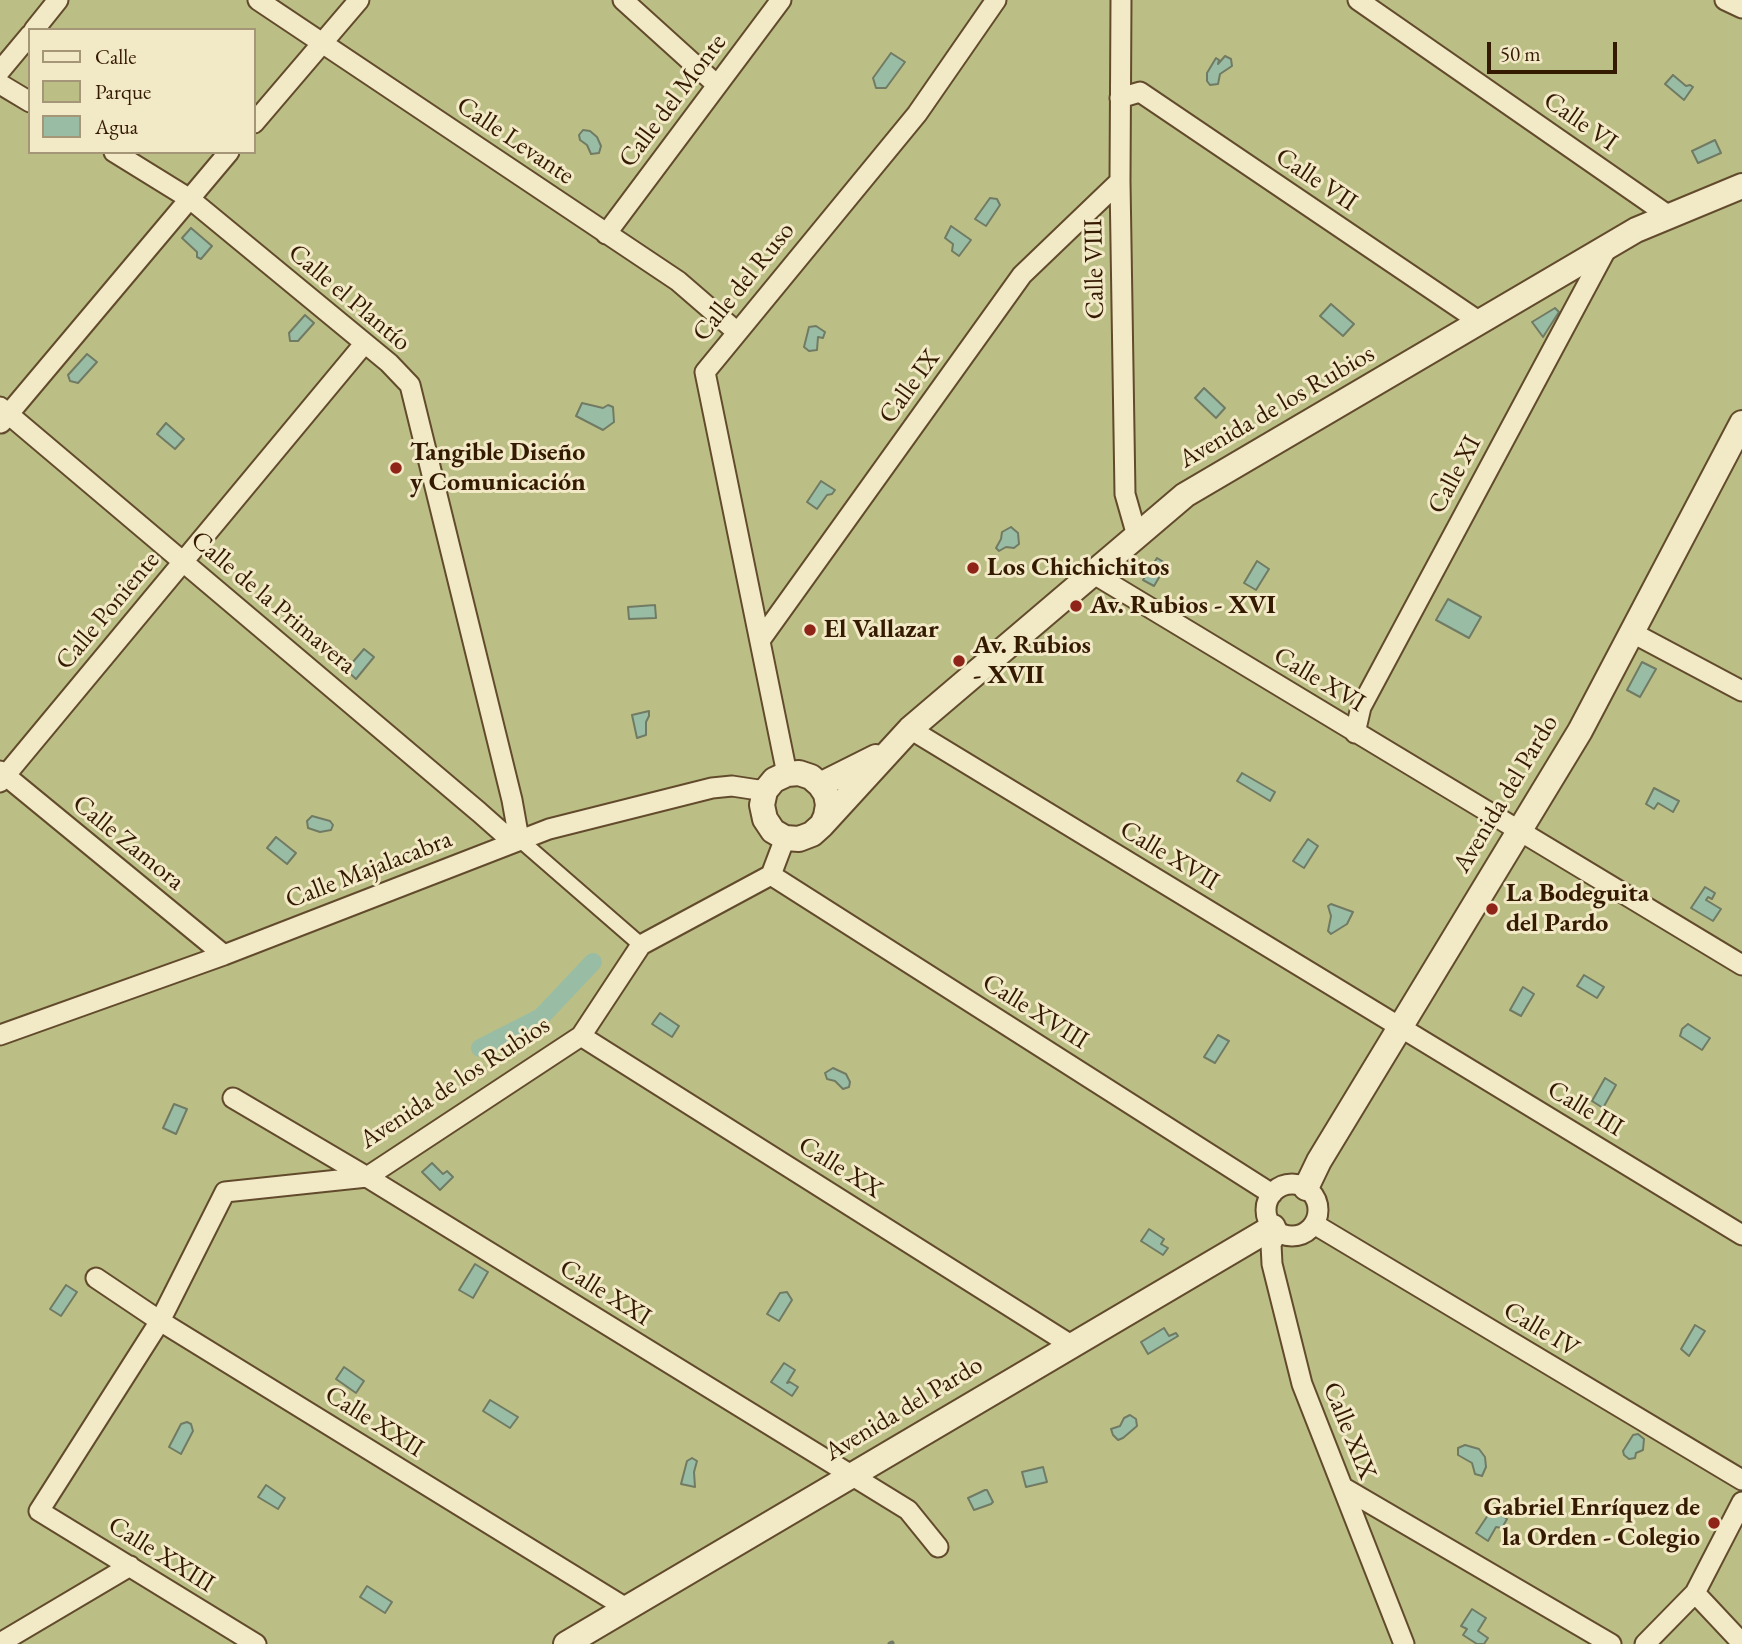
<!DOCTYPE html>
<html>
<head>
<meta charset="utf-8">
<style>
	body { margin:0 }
	#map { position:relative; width:1742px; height:1644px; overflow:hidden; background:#ebdda9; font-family:"EB Garamond",serif }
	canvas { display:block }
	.legend { position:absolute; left:28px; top:28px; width:228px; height:126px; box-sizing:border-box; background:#f2e9c7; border:2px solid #a69678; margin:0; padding:9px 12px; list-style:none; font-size:21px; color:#351a02 }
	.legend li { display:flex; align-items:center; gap:14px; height:35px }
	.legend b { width:35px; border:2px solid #a69678 }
	.scale { position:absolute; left:1487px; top:42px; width:130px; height:32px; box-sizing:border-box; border:4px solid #351a02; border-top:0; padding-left:9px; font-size:21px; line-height:24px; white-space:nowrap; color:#351a02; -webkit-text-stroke:5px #f2e9c7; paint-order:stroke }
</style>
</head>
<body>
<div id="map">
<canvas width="1742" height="1644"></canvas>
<ul class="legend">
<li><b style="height:9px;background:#f2e9c7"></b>Calle</li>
<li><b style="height:19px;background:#bcbf85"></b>Parque</li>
<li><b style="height:19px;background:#99bca5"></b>Agua</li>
</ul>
<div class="scale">50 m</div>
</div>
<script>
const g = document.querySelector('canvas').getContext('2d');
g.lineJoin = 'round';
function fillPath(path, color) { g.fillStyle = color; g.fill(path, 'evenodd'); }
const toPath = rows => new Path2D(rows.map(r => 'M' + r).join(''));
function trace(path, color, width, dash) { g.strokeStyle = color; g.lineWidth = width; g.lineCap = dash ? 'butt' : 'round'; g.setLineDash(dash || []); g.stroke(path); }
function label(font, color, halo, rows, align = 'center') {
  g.font = font + ' "EB Garamond",serif'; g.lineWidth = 6; g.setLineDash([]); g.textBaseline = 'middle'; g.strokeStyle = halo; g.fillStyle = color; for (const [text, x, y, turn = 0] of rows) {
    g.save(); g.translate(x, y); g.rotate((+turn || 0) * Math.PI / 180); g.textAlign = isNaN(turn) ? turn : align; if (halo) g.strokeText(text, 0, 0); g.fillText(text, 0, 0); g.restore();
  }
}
fillPath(toPath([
	[0,0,1742,0,1742,1644,0,1644],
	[30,30,254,30,254,152,30,152]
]), '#bcbf85');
const water = toPath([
	[891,53,905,62,886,88,876,88,873,78,891,53],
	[1225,56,1231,59,1232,66,1220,74,1218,84,1210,85,1207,81,1207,73,1216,58,1219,60,1218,64,1225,56],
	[1673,75,1686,86,1690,85,1693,87,1684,100,1665,84,1673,75],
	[583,130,590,131,597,137,601,146,599,153,591,154,587,145,580,140,579,135,583,130],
	[1715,140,1721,153,1698,163,1692,151,1715,140],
	[990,198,997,199,1000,205,986,226,975,219,990,198],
	[951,226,971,240,959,256,952,251,953,244,945,238,951,226],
	[191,228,212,246,201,259,197,257,197,252,182,238,191,228],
	[1331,304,1354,324,1343,336,1320,316,1331,304],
	[1555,308,1559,312,1543,337,1532,322,1555,308],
	[305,315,314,323,298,341,290,341,289,333,305,315],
	[816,326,825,332,823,338,818,337,817,350,809,351,804,347,809,327,816,326],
	[87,354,97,362,78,383,70,381,68,375,87,354],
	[1204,388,1225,408,1216,418,1195,398,1204,388],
	[582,403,603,408,608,405,613,407,614,422,603,430,576,416,582,403],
	[166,423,184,439,175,449,157,434,166,423],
	[821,481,835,490,832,494,827,495,817,509,807,502,821,481],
	[1011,527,1018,533,1019,544,1014,548,1006,547,999,551,996,548,1001,539,1002,532,1011,527],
	[1157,558,1167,564,1154,586,1143,580,1157,558],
	[1257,561,1269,569,1256,590,1244,583,1257,561],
	[1448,599,1481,617,1469,638,1436,620,1448,599],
	[655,605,656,618,629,619,628,607,655,605],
	[364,649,374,657,356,679,346,670,364,649],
	[1642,662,1656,669,1640,697,1627,690,1642,662],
	[649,711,649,716,646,722,646,735,637,738,632,715,649,711],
	[1242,773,1275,792,1270,801,1237,781,1242,773],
	[1654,788,1679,801,1673,812,1658,803,1654,809,1646,804,1654,788],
	[312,816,330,821,333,825,331,830,320,832,308,828,307,821,312,816],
	[276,837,296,853,287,864,267,848,276,837],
	[1308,839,1318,846,1304,868,1293,861,1308,839],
	[1705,887,1715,893,1712,899,1708,897,1706,900,1721,909,1713,921,1691,908,1705,887],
	[1331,904,1353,912,1347,924,1331,934,1328,931,1331,916,1328,906,1331,904],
	[1584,975,1604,987,1597,998,1577,986,1584,975],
	[1523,987,1534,994,1521,1016,1510,1010,1523,987],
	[660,1013,679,1026,672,1037,652,1024,660,1013],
	[1688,1024,1710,1038,1702,1050,1680,1036,1682,1029,1688,1024],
	[1218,1035,1229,1041,1215,1063,1204,1057,1218,1035],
	[833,1068,846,1074,850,1082,849,1087,843,1089,835,1081,827,1079,825,1073,833,1068],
	[1605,1078,1616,1085,1603,1108,1592,1101,1605,1078],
	[174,1104,187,1109,176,1134,163,1128,174,1104],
	[432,1163,443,1174,447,1171,453,1177,440,1190,422,1172,432,1163],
	[1149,1229,1164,1239,1161,1244,1168,1248,1163,1255,1141,1241,1149,1229],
	[475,1264,488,1272,473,1298,459,1290,475,1264],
	[66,1285,77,1292,61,1316,50,1309,66,1285],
	[787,1292,792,1300,779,1321,767,1314,780,1293,787,1292],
	[1695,1325,1705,1331,1689,1356,1681,1349,1695,1325],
	[1164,1328,1169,1336,1176,1333,1178,1336,1148,1354,1141,1342,1164,1328],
	[784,1363,795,1370,787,1383,790,1382,798,1387,792,1396,771,1382,784,1363],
	[344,1367,364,1381,356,1393,336,1379,344,1367],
	[490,1400,518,1417,510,1428,483,1411,490,1400],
	[1130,1415,1136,1419,1137,1426,1123,1438,1118,1440,1113,1435,1111,1429,1120,1426,1124,1418,1130,1415],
	[187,1422,191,1424,193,1431,181,1454,169,1447,181,1424,187,1422],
	[1638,1434,1644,1439,1643,1450,1636,1453,1635,1458,1629,1459,1624,1455,1623,1451,1633,1435,1638,1434],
	[1465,1445,1479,1449,1485,1457,1486,1467,1482,1476,1475,1474,1472,1463,1458,1455,1458,1448,1465,1445],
	[692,1458,697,1461,694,1472,695,1487,681,1484,687,1461,692,1458],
	[1043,1467,1047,1482,1026,1487,1022,1472,1043,1467],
	[266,1485,285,1498,278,1509,258,1497,266,1485],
	[985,1490,987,1490,993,1502,991,1504,974,1510,968,1498,985,1490],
	[1492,1509,1507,1519,1502,1528,1496,1527,1488,1541,1476,1533,1492,1509],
	[367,1586,392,1602,385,1613,360,1597,367,1586],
	[1472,1609,1486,1618,1478,1631,1488,1638,1484,1644,1477,1644,1463,1635,1467,1629,1461,1626,1472,1609]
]);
fillPath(water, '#99bca5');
trace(water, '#717b64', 2);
trace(toPath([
	[890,1644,892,1643]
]), '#717b64', 5);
trace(toPath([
	[480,1048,541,1017,593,962]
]), '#99bca5', 18);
const pedestrian = toPath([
	[519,839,641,945]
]);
const minor = toPath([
	[258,0,678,281,737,332],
	[623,0,717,85],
	[1121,0,1120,181,1125,494,1137,536],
	[1358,0,1669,216],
	[1725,0,1742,8],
	[34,30,58,0],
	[0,71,30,35],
	[0,84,30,102],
	[1120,98,1140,92,1480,322],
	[254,123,359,0],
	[114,152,190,199,389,363,410,385,512,800,519,839],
	[606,234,781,0],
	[0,407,479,812,505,835,508,843],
	[1,423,229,152],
	[1094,574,1742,965],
	[1631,632,1742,691],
	[761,639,1022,275,1120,181],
	[910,729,1742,1235],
	[1355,733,1361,707,1608,246],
	[0,771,224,955],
	[787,774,705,372,917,114,996,0],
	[0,782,364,344],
	[771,875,1272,1194],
	[0,1035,224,955,549,829,712,788,732,786,765,791],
	[581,1036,1071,1345],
	[233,1098,367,1177,908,1510,938,1547],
	'1266 1210a26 26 0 1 1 52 0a26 26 0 1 1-52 0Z',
	[1314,1224,1742,1480],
	[1278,1231,1271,1244,1272,1264,1302,1384,1404,1644],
	[96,1278,160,1321,626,1608],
	[1344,1488,1611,1644],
	[1695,1593,1742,1643],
	[0,1643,130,1566],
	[256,1644,39,1511,160,1321,225,1192,367,1177,581,1036,641,945,771,875,785,838],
	[1645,1644,1695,1593,1742,1502]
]);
const tertiary = toPath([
	[820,785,876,757],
	[822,825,826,816,828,805,826,794,820,785,811,777,799,773,787,774,774,780,765,791,762,805,765,819,773,831,785,838,799,839,812,834,822,825,910,729,1185,495,1636,230,1742,186],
	[1306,1188,1319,1161,1580,731,1742,423],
	[566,1644,1273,1227]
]);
trace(pedestrian, '#624b2c', 18);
trace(minor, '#624b2c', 23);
trace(tertiary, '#624b2c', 28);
trace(pedestrian, '#f2e9c7', 14);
trace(minor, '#f2e9c7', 19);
trace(tertiary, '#f2e9c7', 24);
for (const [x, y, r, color] of [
	[396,468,7,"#8f2418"],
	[973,568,7,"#8f2418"],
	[1076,606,7,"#8f2418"],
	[810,630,7,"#8f2418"],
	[959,661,7,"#8f2418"],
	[1492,909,7,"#8f2418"],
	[1714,1523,7,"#8f2418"]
]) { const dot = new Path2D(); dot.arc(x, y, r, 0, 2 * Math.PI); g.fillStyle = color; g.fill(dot); trace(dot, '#f2e9c7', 2.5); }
label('26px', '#351a02', '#f2e9c7', [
	["Calle del Monte",673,101,-53],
	["Calle VI",1580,122,35],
	["Calle Levante",515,141,34],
	["Calle VII",1316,180,34],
	["Calle VIII",1095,269,-91],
	["Calle del Ruso",744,282,-51],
	["Calle el Plantío",349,298,40],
	["Calle IX",910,387,-54],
	["Avenida de los Rubios",1277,407,-30],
	["Calle XI",1455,475,-62],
	["Calle de la Primavera",273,603,40],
	["Calle Poniente",108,611,-50],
	["Calle XVI",1319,680,31],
	["Avenida del Pardo",1506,794,-59],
	["Calle Zamora",128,843,39],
	["Calle XVII",1169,856,31],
	["Calle Majalacabra",369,870,-21],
	["Calle XVIII",1035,1012,32],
	["Avenida de los Rubios",455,1083,-33],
	["Calle III",1585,1109,31],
	["Calle XX",840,1168,32],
	["Calle XXI",605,1293,32],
	["Calle IV",1541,1330,31],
	["Avenida del Pardo",904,1409,-31],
	["Calle XXII",374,1422,32],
	["Calle XIX",1349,1431,68],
	["Calle XXIII",161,1555,32]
]);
label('bold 26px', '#351a02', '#f2e9c7', [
	["Tangible Diseño",410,453],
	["y Comunicación",410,483],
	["Los Chichichitos",987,568],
	["Av. Rubios - XVI",1090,606],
	["El Vallazar",824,630],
	["Av. Rubios",973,646],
	["- XVII",973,676],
	["La Bodeguita",1506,894],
	["del Pardo",1506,924],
	["Gabriel Enríquez de",1700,1508,"right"],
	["la Orden - Colegio",1700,1538,"right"]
], 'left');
</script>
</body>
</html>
